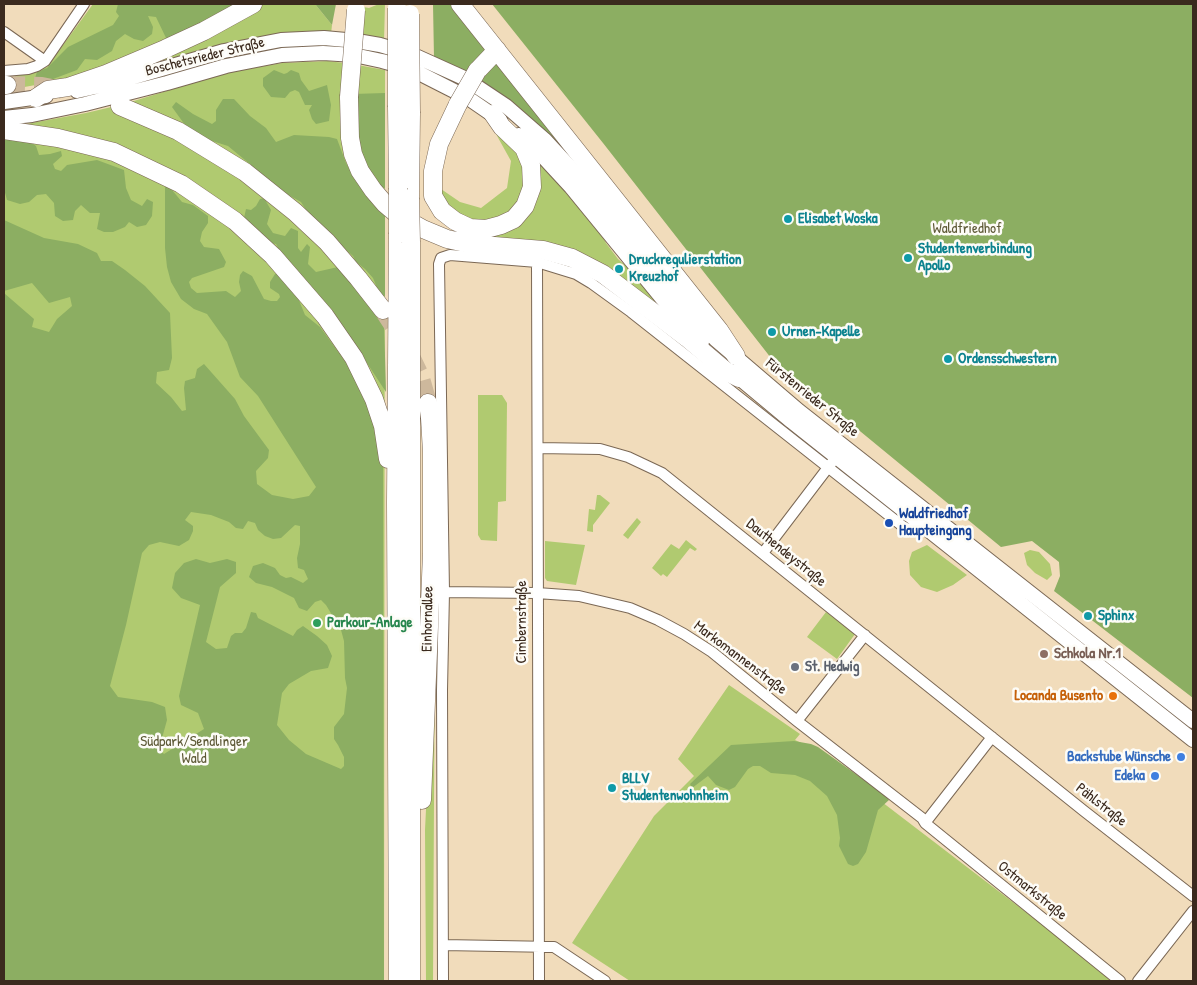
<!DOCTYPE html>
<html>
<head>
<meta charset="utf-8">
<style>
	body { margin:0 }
	#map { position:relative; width:1197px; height:985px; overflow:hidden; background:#f1dcbb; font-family:"Patrick Hand",sans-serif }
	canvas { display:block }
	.frame { position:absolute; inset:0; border:5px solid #3b2a1e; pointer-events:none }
</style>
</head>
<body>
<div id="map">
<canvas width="1197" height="985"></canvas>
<div class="frame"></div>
</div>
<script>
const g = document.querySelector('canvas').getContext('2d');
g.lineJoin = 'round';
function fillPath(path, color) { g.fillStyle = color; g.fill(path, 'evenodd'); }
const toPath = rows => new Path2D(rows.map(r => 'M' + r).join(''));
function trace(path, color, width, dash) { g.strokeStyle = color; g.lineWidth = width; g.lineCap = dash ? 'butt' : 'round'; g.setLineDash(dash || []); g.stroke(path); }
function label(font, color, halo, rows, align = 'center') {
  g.font = font + ' "Patrick Hand",sans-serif'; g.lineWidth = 5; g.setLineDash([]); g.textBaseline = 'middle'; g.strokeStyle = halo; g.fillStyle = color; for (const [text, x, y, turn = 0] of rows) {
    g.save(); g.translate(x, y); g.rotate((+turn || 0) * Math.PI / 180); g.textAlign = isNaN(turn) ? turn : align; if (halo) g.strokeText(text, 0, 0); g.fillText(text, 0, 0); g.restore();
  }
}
fillPath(toPath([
	[93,4,235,4,167,40,79,75,47,83,13,89,15,73,47,67],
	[264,4,315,4,332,25,331,34,163,65,163,55],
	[379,4,385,4,384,42,348,35,352,5,369,8],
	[328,61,352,64,385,70,384,981,4,981,4,128,86,113,124,104,225,73,282,63],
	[499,130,518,152,524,165,525,184,519,202,501,218,486,222,471,222,453,212,439,190,441,189,460,202,481,208,507,188,511,161,496,134],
	[534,155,599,229,606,243,618,259,636,275,668,313,608,272,493,240,492,236,513,226],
	[478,395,502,395,507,403,506,501,498,502,497,541,481,540,478,535],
	[597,495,600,495,610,503,593,525,593,532,587,531,589,509,595,510],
	[637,518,641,522,628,539,623,535],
	[686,540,697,549,695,551,690,548,667,577,663,574,661,576,652,568,671,544,679,549],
	[545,541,585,545,576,585,547,581,545,578],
	[927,545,967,575,953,585,937,592,921,587,910,575,909,561,912,552],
	[1030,550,1039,552,1050,564,1052,575,1047,580,1035,573,1027,565,1024,553],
	[826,612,855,634,837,659,807,637],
	[435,623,433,981,426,981,425,830],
	[729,685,800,734,795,740,810,747,1116,981,630,981,572,943,654,816,694,776,678,759]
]), '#b0ca70');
fillPath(toPath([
	[118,4,235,4,202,23,167,40,156,17,148,16,153,27,152,34,143,41,134,39,125,34,116,41,112,51,97,60,85,59,77,70,45,82,35,78,37,72,47,68,68,47,113,25,119,16,116,12],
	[315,4,336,4,332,25],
	[433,4,452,4,605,197,571,161,434,58],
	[492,4,1193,4,1193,698,1054,591,1060,576,1059,562,1032,541,1001,547,771,358,603,143],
	[274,70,284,74,287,73,291,70,299,73,301,80,309,91,327,85,331,105,329,121,316,124,312,119,309,110,312,105,305,105,299,92,295,90,290,92,285,98,271,97,263,86,263,78],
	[385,93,385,188,380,187,375,176,366,173,355,153,353,94],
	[223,99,234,99,250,116,266,128,276,142,294,135,329,137,337,139,346,163,358,183,385,214,385,296,380,295,373,278,365,269,356,262,353,256,344,248,337,247,308,213,301,202,285,193,228,146,209,140,185,125,172,107,176,102,193,114,212,124,216,121,216,110],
	[4,136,29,141,36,146,39,155,50,154,61,151,62,156,53,164,55,169,61,171,67,165,97,160,124,170,126,188,131,200,142,206,147,199,153,202,152,216,146,225,137,227,129,222,125,227,113,232,104,232,97,229,100,213,90,213,81,205,75,211,73,220,63,221,55,216,54,203,46,194,37,195,29,202,20,204,7,200,4,189],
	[165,186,172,190,182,202,193,205,208,216,208,223,202,232,200,241,204,247,219,249,226,262,224,267,192,278,189,282,191,288,197,293,226,291,235,297,241,291,239,282,240,275,243,271,252,276,264,299,271,301,277,301,280,297,279,294,270,288,270,282,275,274,280,273,296,293,305,315,320,327,347,364,363,392,383,450,384,981,4,981,4,293,34,319,32,327,49,332,57,319,72,306,70,297,49,303,32,283,4,291,4,220,44,238,78,244,97,253,101,261,112,261,125,270,145,286,170,313,172,358,169,370,157,372,156,383,171,397,182,411,186,410,184,388,185,381,195,378,197,369,204,364,235,399,244,416,269,450,268,458,256,471,257,484,272,495,293,499,309,496,316,487,258,396,240,377,227,342,207,314,194,309,181,299,171,282,167,267,165,248],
	[191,512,211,515,229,522,236,528,243,529,248,521,255,523,258,530,265,536,273,539,281,538,295,525,300,526,300,544,297,558,298,568,304,570,308,579,303,583,291,577,286,578,280,575,275,568,263,563,253,566,249,577,256,583,272,587,294,598,299,608,307,611,315,602,321,600,326,605,341,630,344,641,345,678,347,688,344,714,334,727,334,739,338,745,344,757,344,766,341,769,306,754,289,740,277,725,282,693,289,684,311,671,328,668,332,656,327,645,317,636,303,626,297,630,293,636,258,618,256,613,251,612,246,628,242,633,235,633,231,636,227,648,216,649,206,642,220,587,236,573,236,562,227,559,210,563,196,559,184,563,175,573,172,588,181,598,200,605,179,696,181,705,198,713,204,729,164,754,159,749,167,720,165,707,152,702,118,697,110,686,126,625,142,553,149,545,160,542,179,546,189,540,193,531,193,526,185,520],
	[264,198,271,210,267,224,273,233,285,236,291,228,298,231,298,248,301,252,307,244,310,247,308,264,316,272,338,267,370,303,384,320,386,392,348,334,285,261,276,244,270,243,244,218,246,209,251,210,256,206,260,199],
	[794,741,811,744,818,747,885,795,889,800,878,810,866,852,858,864,853,866,848,864,839,846,840,838,837,815,827,796,810,781,795,775,771,773,760,766,753,766,748,769,735,787,729,790,716,785,708,776,692,788,690,784,731,745]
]), '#8cae62');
trace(toPath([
	[7,85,42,86,62,90],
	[383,310,405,344,420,375,428,403]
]), '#cdb89c', 18, [18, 9]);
const street = toPath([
	[4,32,45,61],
	[4,71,28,69,37,66,45,61,84,4],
	[537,262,539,981],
	[538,448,600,449,628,457,662,473,1084,811,1193,896],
	[763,553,833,461],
	[444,592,537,593,579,596,630,608,658,620,684,634,712,652,797,721,922,818,925,823,1120,981],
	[797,721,865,635],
	[925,823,992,737],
	[443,945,554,947,605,981],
	[443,981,442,690,444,592,439,264,441,258,450,255,537,262,576,274,591,283,631,312,905,528,921,530,927,528],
	[1138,981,1193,911]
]);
const secondary = toPath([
	[77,91,113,83,224,51,281,40,324,38,357,41,380,45,411,54,464,78,506,106,545,140,581,179,679,300,716,340,799,411,1193,721],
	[4,102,46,96],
	[4,118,32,115,85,104,167,83,226,66,282,55,323,53,354,55,382,61,411,69,468,98,500,120],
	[519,135,535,148,571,187,670,308,702,342],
	[731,371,791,421,1193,740]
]);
const highway = toPath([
	[460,4,719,330,736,356],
	[477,71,497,50],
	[4,85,7,85],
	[349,97,350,138,353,154,360,171,373,190,385,204,398,215,423,229,447,239,470,244,543,250,572,258,603,274,687,338,727,372,739,378],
	[36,98,48,90,68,87,106,74,165,49,204,31,253,4],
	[458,104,439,144,433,171,433,196,442,211,455,221,470,228,486,229,501,225,514,219,525,206,532,187,531,165,524,148,502,127,493,114],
	[120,106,178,131,245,172,295,212,327,242,358,278,383,310],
	[397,107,398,188],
	[4,130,58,138,114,152,181,184,235,221,273,256,325,316,354,358,374,399,383,426,388,459],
	[410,198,411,113],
	[422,800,432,553,432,452,430,418,428,403],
	[398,981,396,502,398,234],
	[411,981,411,242]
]);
trace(street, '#7b6855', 12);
trace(secondary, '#7b6855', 16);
trace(highway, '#7b6855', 19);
trace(street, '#fff', 10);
trace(secondary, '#fff', 14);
trace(highway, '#fff', 18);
const highwayBridge = toPath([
	[410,14,411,113],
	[349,97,356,10],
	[458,104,477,71],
	[397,107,397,8],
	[398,188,398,234],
	[410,198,411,242]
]);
trace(highwayBridge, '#7b6855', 19, []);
trace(highwayBridge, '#fff', 18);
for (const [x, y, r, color] of [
	[788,219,5,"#0f9aa8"],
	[908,258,5,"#0f9aa8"],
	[619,269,5,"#0f9aa8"],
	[772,332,5,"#0f9aa8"],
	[948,359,5,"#0f9aa8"],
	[889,523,5,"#1a4fb4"],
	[1088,616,5,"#0f9aa8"],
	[317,623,5,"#2e9e5b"],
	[1044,654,5,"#8d6e63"],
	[795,667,5,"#6b7280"],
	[1113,696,5,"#e8710a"],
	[1181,757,5,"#3f7fe0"],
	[1155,776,5,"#3f7fe0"],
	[612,788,5,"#0f9aa8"]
]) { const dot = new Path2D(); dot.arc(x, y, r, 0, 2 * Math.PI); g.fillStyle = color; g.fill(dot); trace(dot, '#fdfcf7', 2); }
label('15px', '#3b2a1e', '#fdfcf7', [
	["Boschetsrieder Straße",205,57,-14],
	["Fürstenrieder Straße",812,398,39],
	["Dauthendeystraße",786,553,39],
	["Einhornallee",428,619,-89],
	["Cimbernstraße",522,622,-90],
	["Markomannenstraße",740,658,37],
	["Pählstraße",1101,805,38],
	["Ostmarkstraße",1032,891,39]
]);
label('bold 15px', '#0d838f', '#fdfcf7', [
	["Elisabet Woska",798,219],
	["Studentenverbindung",918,249],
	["Apollo",918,266],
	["Druckregulierstation",629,260],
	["Kreuzhof",629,277],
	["Urnen-Kapelle",782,332],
	["Ordensschwestern",958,359],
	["Sphinx",1098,616],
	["BLLV",622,779],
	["Studentenwohnheim",622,796]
], 'left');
label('15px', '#5e5a37', '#fdfcf7', [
	["Waldfriedhof",967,229],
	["Südpark/Sendlinger",194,742],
	["Wald",194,759]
]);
label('bold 15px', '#164399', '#fdfcf7', [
	["Waldfriedhof",899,514],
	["Haupteingang",899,531]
], 'left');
label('bold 15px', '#27864d', '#fdfcf7', [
	["Parkour-Anlage",327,623]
], 'left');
label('bold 15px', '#785e54', '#fdfcf7', [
	["Schkola Nr.1",1054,654]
], 'left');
label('bold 15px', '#5b616d', '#fdfcf7', [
	["St. Hedwig",805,667]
], 'left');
label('bold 15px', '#c56008', '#fdfcf7', [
	["Locanda Busento",1103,696]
], 'right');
label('bold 15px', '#366cbe', '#fdfcf7', [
	["Backstube Wünsche",1171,757],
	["Edeka",1145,776]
], 'right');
</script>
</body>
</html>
